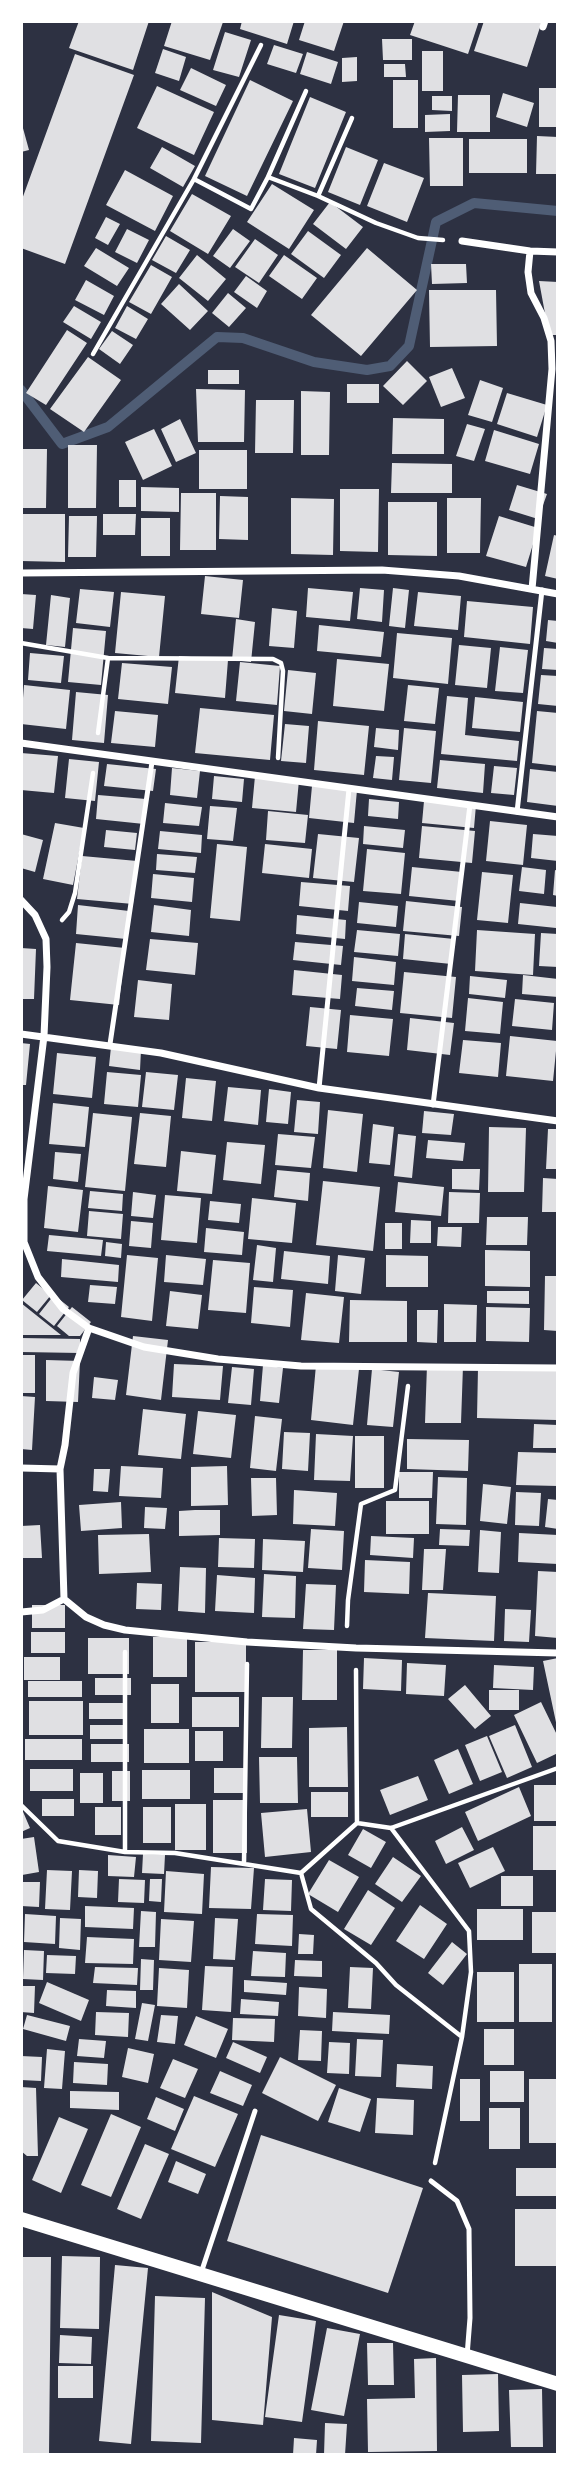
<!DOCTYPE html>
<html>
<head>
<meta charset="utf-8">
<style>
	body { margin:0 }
	#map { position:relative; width:579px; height:2476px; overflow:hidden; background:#2d3142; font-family:"PT Sans Narrow",sans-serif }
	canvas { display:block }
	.frame { position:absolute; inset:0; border:23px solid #fff; pointer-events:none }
</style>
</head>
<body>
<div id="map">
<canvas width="579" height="2476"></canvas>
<div class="frame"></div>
</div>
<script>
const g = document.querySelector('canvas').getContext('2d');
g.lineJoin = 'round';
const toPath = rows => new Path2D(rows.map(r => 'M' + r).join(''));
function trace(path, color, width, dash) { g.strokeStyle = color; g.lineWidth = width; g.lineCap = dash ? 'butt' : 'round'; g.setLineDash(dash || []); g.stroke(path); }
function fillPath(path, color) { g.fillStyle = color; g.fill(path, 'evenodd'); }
trace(toPath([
	[21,390,62,444,108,427,217,337,243,338,314,362,367,370,390,366,409,346,436,222,474,203,558,211]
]), '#4f5d75', 10);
fillPath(toPath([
	[79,21,149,21,133,70,69,48],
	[172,21,223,22,210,60,164,46],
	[242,21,294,21,287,44,240,29],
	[305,21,344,21,334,51,299,40],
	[415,21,479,21,468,54,410,35],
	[484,21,542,21,527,67,474,51],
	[225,32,251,40,239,77,213,70],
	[382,39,412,39,412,60,383,60],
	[274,45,303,54,296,73,267,64],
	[163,49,186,57,179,81,155,73],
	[422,51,443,51,443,91,422,91],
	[307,52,338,62,331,84,300,74],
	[75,54,134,75,65,264,21,248,21,202],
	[357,57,357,81,342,82,342,58],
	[384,64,405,64,406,77,384,77],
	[191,68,226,85,216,106,180,90],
	[250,80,293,101,247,196,205,176],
	[393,80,418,80,418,128,393,128],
	[157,86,214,112,194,155,137,128],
	[539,88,558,88,558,127,539,127],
	[503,93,534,103,527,127,496,117],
	[458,95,490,95,490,132,457,132],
	[432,96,452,96,452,111,432,110],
	[310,97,346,112,315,188,279,174],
	[450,114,450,131,425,132,425,115],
	[21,121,29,150,21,152],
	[537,136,558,137,558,174,536,174],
	[429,138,463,138,463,186,430,186],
	[469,139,527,139,527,173,469,173],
	[162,147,195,166,183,187,150,168],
	[346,147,378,160,360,205,328,192],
	[384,163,424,178,407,222,367,206],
	[125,170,173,196,155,231,106,205],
	[272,184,314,210,289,249,247,222],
	[192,194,231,216,208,254,170,231],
	[330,202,363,227,346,249,313,224],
	[106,217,120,224,108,245,95,238],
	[127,229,149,240,137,263,115,252],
	[233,229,250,241,230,268,213,256],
	[308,231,341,255,324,278,291,254],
	[166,236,190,250,176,273,152,260],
	[255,239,278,255,259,283,235,267],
	[96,248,129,268,117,286,84,266],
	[367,248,417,290,361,356,311,315],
	[197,255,226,279,208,301,179,278],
	[284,255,317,278,302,299,269,276],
	[431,264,466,264,467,283,432,284],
	[151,265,172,277,151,314,129,302],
	[246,276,267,291,257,308,234,292],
	[86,280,114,296,104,315,75,300],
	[539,281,558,282,558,335,549,335],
	[179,284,208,311,190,330,161,304],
	[429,290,496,290,497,346,430,347],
	[228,293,246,308,229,327,212,313],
	[74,306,101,322,91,339,63,322],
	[127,306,148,319,136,339,115,328],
	[67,330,87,343,46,405,26,393],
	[112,331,133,345,120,364,99,349],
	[88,357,121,380,84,432,50,409],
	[407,361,427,381,403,405,383,386],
	[452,368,465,398,441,407,429,377],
	[208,370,239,370,239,384,208,384],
	[480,380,503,388,492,422,468,415],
	[347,384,379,384,379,403,347,403],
	[196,389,245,390,244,442,198,442],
	[301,391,330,392,329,455,301,455],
	[507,393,547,405,537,437,497,424],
	[256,400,294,400,293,453,255,453],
	[393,418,444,419,444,454,392,454],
	[180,419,196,453,176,462,161,429],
	[467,424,485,429,474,461,456,456],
	[154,429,172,466,143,480,125,442],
	[494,430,539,444,530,474,485,461],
	[68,445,97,445,96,508,68,508],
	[21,449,47,449,46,508,21,508],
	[199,450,247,450,247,489,199,489],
	[392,463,452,464,452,493,391,493],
	[119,480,136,480,136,507,119,507],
	[517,485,547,494,538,519,509,510],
	[141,487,179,488,179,512,141,511],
	[340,489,379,489,378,552,340,551],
	[181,493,216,493,216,550,180,550],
	[220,496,248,497,248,540,219,539],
	[291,498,334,499,333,555,291,554],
	[447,498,481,498,480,553,447,553],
	[388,502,437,502,437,556,388,555],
	[21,514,65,514,65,562,21,561],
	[103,514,136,514,135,535,103,535],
	[69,516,97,516,96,557,68,557],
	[499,516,538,528,526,567,486,556],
	[141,518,170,518,170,556,141,556],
	[554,535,558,536,558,579,545,576],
	[205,576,243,580,239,618,201,614],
	[308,588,353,592,350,621,306,617],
	[360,588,384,590,382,622,357,619],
	[393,588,409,590,405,628,389,626],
	[80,589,114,592,110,627,76,623],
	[121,592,165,596,159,657,115,653],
	[418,592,461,596,458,630,414,626],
	[21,594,36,595,33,629,21,628],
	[51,595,70,598,65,647,46,645],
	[467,601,533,607,530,644,464,637],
	[272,608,297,611,294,648,269,646],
	[236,619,255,622,251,662,232,660],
	[548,620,558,621,558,643,546,641],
	[319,625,384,632,381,657,317,651],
	[73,628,106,631,101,685,68,682],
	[397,633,452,638,448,684,393,678],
	[459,645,491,648,487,688,455,685],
	[500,647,528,650,523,693,495,691],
	[544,648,558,649,558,670,542,669],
	[30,653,64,656,61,683,28,680],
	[179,656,228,660,225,698,175,693],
	[337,659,389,664,384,711,333,706],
	[240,662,280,666,277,705,236,701],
	[122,663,172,667,168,704,118,699],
	[288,670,316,673,312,714,284,711],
	[541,675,558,676,558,706,538,704],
	[24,685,70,690,66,729,21,724],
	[408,685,439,688,435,724,404,721],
	[76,692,108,695,104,743,72,740],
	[447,696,468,698,465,735,519,741,517,761,441,754],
	[475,697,523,702,520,732,472,728],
	[200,708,274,715,270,760,195,753],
	[115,711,158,715,155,747,111,743],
	[537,711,558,713,558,766,532,763],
	[318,721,369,726,364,775,314,770],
	[285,724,309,726,306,763,281,761],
	[376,728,399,730,398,750,374,747],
	[404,728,436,731,431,783,399,780],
	[21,753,58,756,54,793,21,790],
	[376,756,394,757,392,780,373,778],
	[69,759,99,762,95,801,65,798],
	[440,760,485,764,483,793,437,788],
	[107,764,156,769,153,791,104,786],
	[494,766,517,768,514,795,491,793],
	[172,768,200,771,197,798,170,795],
	[530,769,558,772,558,806,527,802],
	[214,776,244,779,242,802,212,799],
	[255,776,299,780,296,812,252,808],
	[312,786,357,790,354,823,309,818],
	[98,795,146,799,144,824,96,819],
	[369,799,399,802,398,819,368,816],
	[424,801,476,805,474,828,422,823],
	[165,803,202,807,199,826,163,823],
	[210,806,237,808,233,841,207,839],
	[268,811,308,815,305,843,266,840],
	[490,821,527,825,523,865,486,861],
	[55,823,84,828,73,885,43,879],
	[364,826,405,830,403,848,363,844],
	[422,826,475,831,472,863,419,858],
	[106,830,137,833,135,850,104,847],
	[160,831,202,835,201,853,158,849],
	[21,834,43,840,35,872,21,868],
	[318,834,359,838,354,882,313,878],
	[533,834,558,836,558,861,531,858],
	[217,844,247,847,240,921,210,918],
	[265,844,312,849,309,878,262,873],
	[367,849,405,853,401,894,363,891],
	[157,854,197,857,195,873,156,870],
	[82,856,137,861,133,904,77,899],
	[412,867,462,872,459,901,409,896],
	[522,867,546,870,544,894,519,891],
	[555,870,558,871,558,896,553,895],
	[482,872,513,875,508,923,477,920],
	[153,874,194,878,192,902,151,898],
	[301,882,350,886,348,911,299,906],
	[406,901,462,907,459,936,403,931],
	[359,902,398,906,396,927,357,923],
	[520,903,557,907,556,928,518,924],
	[78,905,129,911,126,939,76,934],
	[154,905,191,910,189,936,151,932],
	[297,915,346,920,345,939,296,934],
	[357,930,400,934,398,956,354,952],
	[477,930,535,934,533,975,475,971],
	[541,933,558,934,558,967,539,966],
	[405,934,454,939,451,964,403,959],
	[150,939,198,943,195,975,146,970],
	[295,942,343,946,341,965,293,960],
	[76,943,125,948,119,1005,70,1000],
	[21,948,36,949,34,999,21,999],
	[354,957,396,962,394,985,352,981],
	[294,970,342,975,340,999,292,995],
	[404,972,456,977,452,1018,400,1013],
	[523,975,558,979,558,997,522,994],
	[470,976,507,980,505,998,469,994],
	[138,980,172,984,169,1020,134,1017],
	[357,988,394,991,392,1010,355,1006],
	[468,998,503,1002,500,1034,465,1031],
	[515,999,554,1003,552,1030,512,1026],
	[310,1007,341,1010,337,1049,306,1046],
	[350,1015,393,1019,389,1056,347,1052],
	[410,1018,454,1023,450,1055,407,1050],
	[510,1036,557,1041,553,1081,506,1076],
	[463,1040,501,1043,498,1077,459,1073],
	[21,1043,30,1044,26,1085,21,1085],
	[111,1047,141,1050,140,1070,109,1066],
	[57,1053,96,1057,92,1098,53,1094],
	[107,1072,141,1075,138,1107,104,1104],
	[146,1072,178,1075,174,1110,142,1107],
	[186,1078,216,1081,212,1121,182,1118],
	[228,1087,261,1090,258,1125,224,1121],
	[269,1089,291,1092,288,1124,266,1122],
	[297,1100,320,1102,318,1134,294,1132],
	[53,1103,89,1107,85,1147,49,1144],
	[328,1110,363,1114,357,1172,323,1168],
	[424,1111,454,1114,451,1135,422,1133],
	[93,1113,132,1117,125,1191,85,1187],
	[140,1113,171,1116,166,1167,134,1164],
	[373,1124,394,1127,390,1165,369,1163],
	[489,1127,526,1128,524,1192,488,1192],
	[548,1129,558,1129,558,1169,546,1169],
	[278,1134,315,1137,311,1168,275,1165],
	[398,1134,416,1136,412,1178,394,1176],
	[428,1140,465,1143,463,1161,426,1158],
	[227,1142,265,1145,261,1184,223,1180],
	[181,1151,216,1155,212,1194,177,1191],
	[55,1152,81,1154,78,1182,53,1179],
	[452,1169,480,1169,479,1190,452,1189],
	[277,1170,310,1173,308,1201,274,1197],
	[543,1178,558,1179,558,1212,542,1212],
	[323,1181,380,1187,373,1251,316,1245],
	[398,1182,444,1187,441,1216,395,1212],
	[48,1186,83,1190,78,1232,44,1228],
	[90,1191,123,1194,122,1211,88,1208],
	[133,1192,156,1195,153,1218,131,1216],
	[449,1192,480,1193,479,1223,448,1223],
	[165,1195,201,1198,197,1243,161,1240],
	[252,1198,296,1203,292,1243,248,1239],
	[210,1201,241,1204,239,1223,208,1220],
	[89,1211,123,1214,121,1239,87,1236],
	[487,1217,528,1217,527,1245,486,1245],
	[411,1220,431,1221,431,1243,410,1243],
	[131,1221,153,1223,151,1248,129,1246],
	[385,1223,402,1223,402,1249,385,1249],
	[438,1227,462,1227,461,1247,437,1246],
	[206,1228,244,1232,242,1255,204,1252],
	[49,1235,103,1240,101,1256,47,1251],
	[106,1242,122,1244,121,1258,105,1256],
	[257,1245,276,1248,273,1282,253,1280],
	[485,1250,530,1251,530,1287,485,1286],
	[284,1251,330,1256,328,1284,281,1279],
	[127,1255,158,1258,152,1321,121,1317],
	[166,1255,206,1259,203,1285,164,1282],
	[338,1255,365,1258,361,1294,335,1291],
	[386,1255,428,1256,428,1287,386,1287],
	[62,1259,119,1265,118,1282,61,1277],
	[213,1260,250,1263,246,1313,208,1310],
	[545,1276,558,1276,558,1331,544,1330],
	[36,1283,51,1295,37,1312,22,1300],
	[90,1285,117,1287,115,1304,88,1302],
	[254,1287,293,1290,290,1327,251,1323],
	[170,1291,202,1295,198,1329,166,1326],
	[487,1291,529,1291,529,1304,487,1303],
	[306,1293,344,1297,339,1343,301,1340],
	[54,1295,69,1307,54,1326,39,1314],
	[350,1300,407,1301,407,1342,349,1342],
	[21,1303,61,1335,21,1335],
	[444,1304,477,1305,476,1342,444,1342],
	[72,1307,91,1322,80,1336,69,1336,57,1326],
	[486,1307,530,1308,529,1342,486,1341],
	[417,1310,438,1310,437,1343,417,1342],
	[133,1336,168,1340,161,1400,126,1395],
	[21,1338,80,1339,80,1353,21,1352],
	[21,1355,35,1355,35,1393,21,1393],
	[46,1360,80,1361,78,1402,46,1401],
	[174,1364,223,1366,220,1400,172,1397],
	[263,1365,283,1368,279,1403,260,1401],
	[316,1365,359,1369,353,1425,311,1420],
	[427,1365,463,1366,461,1423,425,1423],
	[232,1367,254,1369,251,1405,228,1403],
	[478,1368,558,1369,557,1420,477,1418],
	[372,1369,399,1372,393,1427,367,1425],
	[94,1377,118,1380,115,1400,92,1398],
	[21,1396,35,1397,32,1450,21,1449],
	[143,1409,186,1414,181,1459,138,1455],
	[198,1411,236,1415,231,1458,193,1454],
	[255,1416,282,1419,276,1471,250,1468],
	[534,1424,558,1425,558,1448,533,1448],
	[284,1432,310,1433,308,1471,282,1469],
	[316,1434,353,1436,350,1481,314,1480],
	[355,1436,384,1436,384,1488,355,1488],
	[407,1439,469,1440,468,1471,407,1469],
	[518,1452,558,1453,558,1486,516,1485],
	[121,1466,163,1468,161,1498,119,1496],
	[227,1466,228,1505,191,1506,191,1467],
	[94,1469,110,1469,108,1492,93,1491],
	[399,1472,433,1472,432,1498,399,1498],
	[438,1477,467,1478,466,1525,436,1524],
	[251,1478,276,1478,277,1515,252,1516],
	[483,1484,511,1487,507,1524,480,1521],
	[294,1490,337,1493,335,1526,293,1524],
	[516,1492,541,1493,539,1526,515,1525],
	[548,1499,558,1500,558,1529,545,1527],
	[386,1501,429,1501,429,1534,386,1534],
	[121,1502,122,1528,81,1531,79,1505],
	[145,1507,167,1508,165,1529,144,1528],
	[195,1510,220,1510,220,1535,179,1536,179,1511],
	[40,1525,42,1558,23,1558,21,1526],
	[311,1529,344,1531,342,1570,308,1568],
	[440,1529,470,1530,469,1546,439,1545],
	[480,1530,501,1532,499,1573,478,1572],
	[519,1533,558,1535,558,1564,518,1562],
	[149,1534,151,1572,99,1574,98,1535],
	[371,1536,414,1538,413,1558,370,1555],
	[219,1538,255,1539,254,1568,218,1567],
	[263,1539,305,1541,303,1572,262,1570],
	[424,1549,446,1549,443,1590,422,1590],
	[365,1560,410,1562,409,1594,364,1592],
	[180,1567,206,1568,205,1613,178,1611],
	[538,1571,558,1572,558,1638,535,1636],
	[264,1574,296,1576,295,1618,262,1617],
	[217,1575,255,1578,254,1613,215,1611],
	[137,1583,162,1584,161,1610,136,1609],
	[306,1584,336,1585,334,1630,303,1629],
	[428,1593,496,1596,494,1641,425,1638],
	[32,1605,65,1605,65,1628,32,1628],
	[505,1609,531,1610,529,1642,504,1641],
	[31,1632,65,1632,65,1653,31,1653],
	[153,1637,187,1637,187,1677,153,1677],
	[88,1638,129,1638,129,1674,88,1674],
	[195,1642,246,1642,246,1692,195,1692],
	[303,1650,337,1650,337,1700,302,1700],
	[24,1657,60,1657,60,1680,24,1680],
	[364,1658,402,1660,401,1691,363,1689],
	[558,1658,558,1727,557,1727,543,1661],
	[407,1663,446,1665,444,1696,406,1694],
	[494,1665,534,1667,533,1690,493,1688],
	[95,1678,131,1678,131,1695,95,1695],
	[28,1681,82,1681,82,1697,28,1697],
	[151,1684,179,1684,179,1723,151,1723],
	[465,1685,491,1716,475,1729,448,1699],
	[489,1690,519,1690,519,1710,489,1710],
	[192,1697,239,1697,239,1727,192,1727],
	[262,1697,293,1697,292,1748,261,1748],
	[29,1701,83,1701,83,1735,29,1735],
	[541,1702,558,1737,558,1753,537,1763,514,1715],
	[89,1703,125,1703,125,1719,89,1719],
	[90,1725,125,1725,125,1739,90,1739],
	[515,1725,532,1767,507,1778,489,1736],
	[347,1727,348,1787,309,1787,309,1728],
	[144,1729,189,1729,189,1763,144,1763],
	[195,1731,223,1731,223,1761,195,1761],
	[487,1736,502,1772,480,1781,465,1745],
	[25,1739,82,1739,82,1760,25,1760],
	[91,1744,129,1744,129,1762,91,1762],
	[458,1749,473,1784,449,1794,434,1760],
	[259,1757,297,1757,298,1803,260,1803],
	[214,1768,246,1768,246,1793,214,1793],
	[30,1769,73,1769,73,1791,30,1791],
	[142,1770,190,1770,190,1799,142,1799],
	[112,1771,130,1771,130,1801,112,1801],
	[80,1773,103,1773,103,1803,80,1803],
	[418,1776,428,1800,390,1815,380,1790],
	[534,1785,558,1785,558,1821,534,1821],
	[519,1787,531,1816,478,1841,465,1812],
	[311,1792,348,1792,348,1817,311,1817],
	[42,1799,74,1799,74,1816,42,1816],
	[213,1800,247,1800,247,1853,213,1853],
	[175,1804,206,1804,206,1850,175,1850],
	[21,1807,30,1828,21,1832],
	[95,1807,121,1807,121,1835,95,1835],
	[143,1807,171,1807,171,1843,143,1843],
	[307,1809,311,1852,265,1857,261,1813],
	[533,1826,557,1826,557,1870,533,1870],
	[462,1827,474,1850,446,1864,435,1841],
	[363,1829,386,1842,371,1868,348,1855],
	[34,1837,39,1872,22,1875,21,1839],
	[493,1847,505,1871,470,1888,458,1863],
	[143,1854,165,1855,164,1874,142,1873],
	[108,1855,136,1857,134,1877,108,1876],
	[393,1857,421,1876,402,1902,375,1884],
	[329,1860,359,1877,338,1912,308,1894],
	[211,1867,254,1868,251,1909,209,1908],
	[47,1870,72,1871,70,1910,45,1909],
	[79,1870,98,1871,97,1898,78,1897],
	[166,1871,204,1874,202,1914,164,1912],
	[501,1876,533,1876,533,1906,501,1906],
	[119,1879,145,1880,144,1903,118,1902],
	[150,1879,162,1879,161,1902,149,1901],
	[265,1879,292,1880,291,1911,263,1910],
	[21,1882,40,1882,39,1907,21,1906],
	[368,1890,395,1908,371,1945,344,1929],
	[420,1905,447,1924,424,1959,396,1941],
	[85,1906,134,1908,133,1929,85,1927],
	[477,1909,523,1909,523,1940,477,1940],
	[141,1911,156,1912,155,1947,139,1947],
	[532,1912,558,1912,558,1953,532,1953],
	[25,1914,56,1916,55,1944,24,1942],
	[257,1914,293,1915,292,1946,255,1944],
	[60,1918,81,1919,80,1950,59,1948],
	[215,1918,238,1919,235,1960,213,1959],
	[161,1919,194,1921,191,1962,159,1960],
	[299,1934,314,1935,313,1954,298,1954],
	[87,1937,134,1939,133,1964,85,1963],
	[452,1942,467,1954,443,1985,428,1973],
	[24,1950,44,1951,43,1980,23,1979],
	[253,1951,286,1953,285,1977,251,1976],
	[47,1955,76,1956,75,1974,46,1973],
	[141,1959,154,1960,153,1990,140,1990],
	[295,1960,322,1961,322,1977,294,1976],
	[519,1964,552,1964,552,2022,519,2022],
	[205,1966,233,1967,231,2012,202,2010],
	[95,1967,138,1968,137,1985,93,1983],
	[350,1967,373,1968,371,2009,348,2008],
	[159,1968,189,1970,187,2008,157,2006],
	[477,1972,514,1972,514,2022,477,2022],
	[244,1980,287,1983,286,1995,244,1992],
	[47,1982,89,2000,81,2021,39,2003],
	[21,1986,35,1986,34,2013,21,2012],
	[299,1987,327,1989,326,2018,298,2016],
	[107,1990,136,1991,136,2008,106,2006],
	[241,1999,279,2002,278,2016,240,2014],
	[142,2003,155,2005,148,2041,135,2039],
	[96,2012,129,2013,128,2037,95,2035],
	[333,2012,390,2015,389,2034,332,2031],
	[27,2015,70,2026,66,2041,23,2029],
	[161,2015,178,2016,175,2044,157,2042],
	[196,2016,228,2029,216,2058,184,2045],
	[233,2018,275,2019,274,2042,232,2040],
	[484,2029,514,2029,514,2065,484,2065],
	[300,2030,322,2031,321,2061,298,2060],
	[79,2039,106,2041,104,2058,77,2056],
	[357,2039,383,2040,381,2077,355,2076],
	[233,2042,267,2057,260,2073,226,2058],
	[329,2042,350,2043,349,2074,327,2073],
	[128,2048,154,2054,148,2083,122,2077],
	[47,2049,65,2051,62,2089,44,2088],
	[21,2056,42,2057,41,2081,21,2080],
	[280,2057,336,2085,318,2121,262,2093],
	[173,2059,198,2069,185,2098,160,2088],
	[74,2062,108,2064,107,2085,73,2083],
	[397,2064,433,2066,432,2089,396,2087],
	[220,2071,252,2085,243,2106,210,2093],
	[490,2071,524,2071,524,2102,490,2102],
	[460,2079,480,2079,480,2121,460,2121],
	[529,2079,556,2079,556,2143,529,2143],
	[21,2087,36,2088,38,2156,27,2156,21,2151],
	[339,2088,371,2099,360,2132,328,2122],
	[70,2091,119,2092,119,2110,70,2108],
	[194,2096,238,2114,215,2167,171,2149],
	[156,2097,184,2109,175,2131,147,2119],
	[377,2098,414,2100,413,2135,375,2133],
	[489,2108,520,2108,520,2149,489,2149],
	[111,2114,141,2127,111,2197,81,2185],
	[59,2117,88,2129,61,2193,32,2180],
	[261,2135,423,2188,388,2293,227,2241],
	[145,2144,169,2154,141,2219,117,2209],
	[176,2161,206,2174,198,2194,168,2182],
	[516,2168,558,2168,558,2196,516,2196],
	[515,2209,558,2209,558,2266,515,2266],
	[62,2256,100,2257,99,2329,60,2328],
	[21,2257,51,2257,49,2455,21,2455],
	[115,2265,148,2268,131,2444,99,2441],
	[212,2292,272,2317,263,2425,212,2420],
	[155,2296,205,2298,201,2443,151,2441],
	[279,2315,316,2321,302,2422,265,2417],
	[327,2328,360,2334,344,2416,311,2410],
	[60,2335,92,2337,91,2364,59,2363],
	[367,2343,393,2343,394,2385,368,2385],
	[436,2358,437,2451,368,2452,367,2399,415,2398,414,2359],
	[58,2366,93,2366,93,2398,58,2398],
	[498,2374,499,2431,463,2432,462,2375],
	[542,2389,543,2447,511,2447,509,2390],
	[325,2423,347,2424,345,2455,324,2455],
	[294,2438,317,2440,316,2455,293,2455]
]), '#e0e0e3');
trace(toPath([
	[268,177,306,91],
	[194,179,251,209,268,177,318,196,376,223,418,238,443,240],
	[318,196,352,118],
	[93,354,194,179,261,45],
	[21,643,108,658,98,733],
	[108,658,273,659,281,663,283,671,278,758],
	[62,920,69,912,75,893,93,773],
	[347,1626,348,1600,361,1504,395,1490,408,1386],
	[125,1652,125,1852],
	[356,1670,357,1823],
	[21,1805,58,1841,125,1852,175,1853,301,1873,311,1909,376,1963,396,1985,462,2037],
	[391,1828,469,1931,471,1972,462,2037,435,2163],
	[244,1863,247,1664],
	[301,1873,357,1823,391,1828,558,1768]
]), '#fff', 4.5);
trace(toPath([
	[517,812,542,590],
	[110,1044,152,762],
	[319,1088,349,789],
	[433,1105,470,805],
	[431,2181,457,2201,469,2229,470,2318,467,2356],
	[201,2273,255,2111]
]), '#fff', 5);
trace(toPath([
	[543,27,545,21],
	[462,241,530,251,558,252],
	[530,251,528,272,531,293,544,318,551,341,552,369,532,589],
	[21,573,382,570,459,576,558,594],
	[21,743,558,817],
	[21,900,35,915,46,939,47,967,44,1036,24,1199,24,1242,38,1277,63,1309,89,1328,144,1347,218,1359,301,1366,558,1368],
	[21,1034,161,1053,319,1088,558,1121],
	[21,1468,60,1469],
	[64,1599,86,1617,104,1625,125,1630,247,1642,356,1648,558,1653],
	[64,1599,60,1469,65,1445,73,1373,89,1328],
	[21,1612,43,1610,64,1599]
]), '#fff', 7);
trace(toPath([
	[21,2219,558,2384]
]), '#fff', 14);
</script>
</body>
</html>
